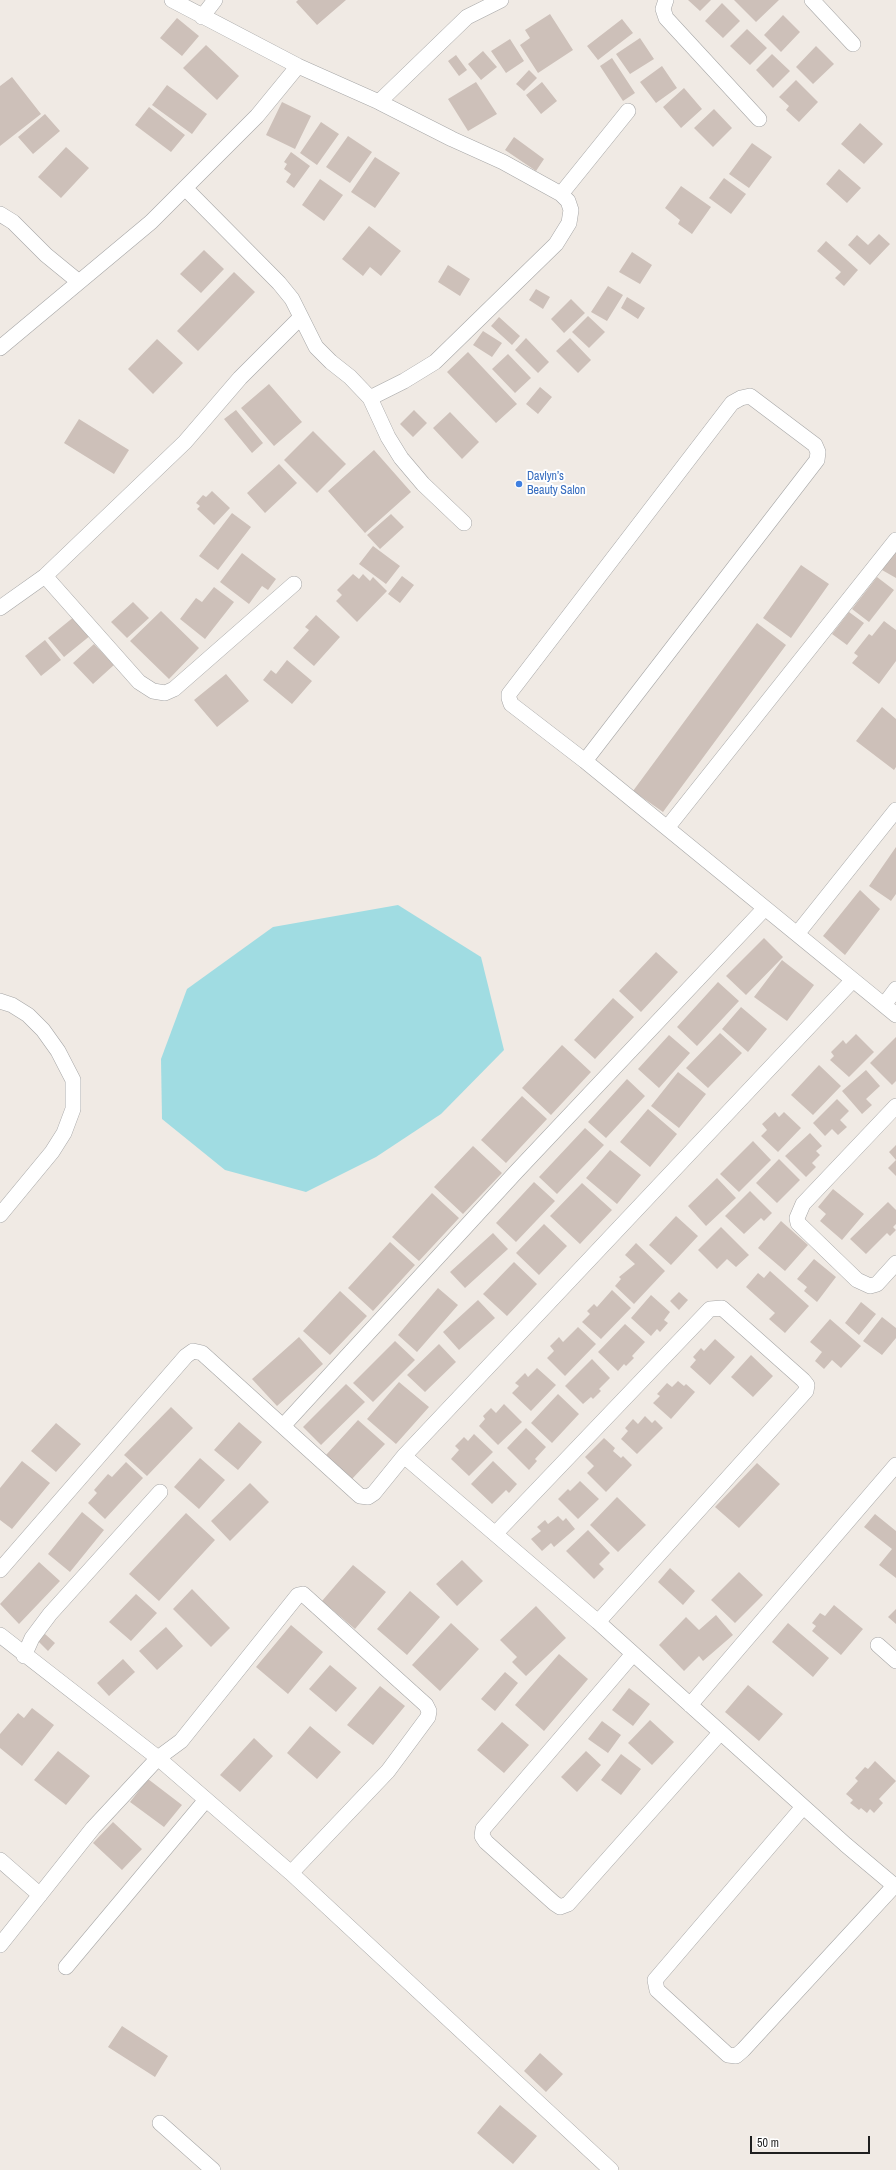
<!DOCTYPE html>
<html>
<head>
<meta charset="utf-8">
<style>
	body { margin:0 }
	#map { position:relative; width:896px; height:2170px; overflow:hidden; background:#f0eae4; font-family:"Archivo Narrow",sans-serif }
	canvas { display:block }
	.scale { position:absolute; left:750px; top:2136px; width:120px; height:18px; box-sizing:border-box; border:2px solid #1f1f1f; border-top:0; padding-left:5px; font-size:12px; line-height:14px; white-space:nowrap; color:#1f1f1f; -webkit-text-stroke:3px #fff; paint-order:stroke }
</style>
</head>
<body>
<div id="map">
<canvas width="896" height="2170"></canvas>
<div class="scale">50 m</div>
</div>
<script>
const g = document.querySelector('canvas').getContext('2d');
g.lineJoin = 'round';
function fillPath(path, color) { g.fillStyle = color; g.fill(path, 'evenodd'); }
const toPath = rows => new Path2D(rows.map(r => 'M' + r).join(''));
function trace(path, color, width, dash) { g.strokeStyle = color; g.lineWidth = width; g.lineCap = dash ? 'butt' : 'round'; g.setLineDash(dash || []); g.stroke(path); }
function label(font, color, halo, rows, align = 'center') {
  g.font = font + ' "Archivo Narrow",sans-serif'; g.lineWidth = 4; g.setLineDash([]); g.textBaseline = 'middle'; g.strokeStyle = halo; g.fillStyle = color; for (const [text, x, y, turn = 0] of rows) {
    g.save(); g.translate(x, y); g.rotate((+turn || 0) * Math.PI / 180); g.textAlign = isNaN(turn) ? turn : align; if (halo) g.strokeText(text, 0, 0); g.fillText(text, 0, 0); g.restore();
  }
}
fillPath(toPath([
	[398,905,481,957,504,1050,441,1114,376,1157,306,1192,225,1170,162,1119,161,1059,187,989,273,927]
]), '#a0dce2');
fillPath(toPath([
	[298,0,346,0,317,25,296,2],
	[688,0,711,0,700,11],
	[734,0,779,0,756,22],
	[722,3,740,21,723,38,705,21],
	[550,14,573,50,538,73,520,45,530,38,525,30],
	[783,15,800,32,781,52,764,35],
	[177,18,199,36,182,56,160,38],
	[622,19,633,33,598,60,587,46],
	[747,29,767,48,750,65,730,46],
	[640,38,654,59,630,74,616,54],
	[510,39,524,61,506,73,491,51],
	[206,45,239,76,217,100,183,68],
	[816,46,834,64,813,84,796,67],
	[483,51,497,67,481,80,468,64],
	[772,54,790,71,773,88,756,70],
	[456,55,467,70,459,76,448,61],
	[612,58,635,93,623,101,600,66],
	[662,66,677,88,656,103,640,82],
	[529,70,537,78,524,91,516,84],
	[12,77,41,114,0,146,0,86],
	[796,80,818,102,799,122,786,110,789,106,779,97],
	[476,82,497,114,468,131,448,99],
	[542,82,557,101,541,114,526,95],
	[167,85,207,114,192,134,152,105],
	[684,88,702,109,681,128,663,107],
	[282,102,311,116,295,149,266,135],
	[149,107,185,135,171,152,135,125],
	[714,109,732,128,713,147,694,128],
	[45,114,60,131,33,154,18,137],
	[321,122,339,134,317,165,300,153],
	[860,123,883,144,864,164,841,144],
	[348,136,372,152,350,183,326,167],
	[514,137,544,159,536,171,505,150],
	[752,143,772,157,749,188,729,174],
	[66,147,89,168,61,198,38,177],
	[291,152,310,166,294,188,286,182,291,174,284,169,287,164,284,162],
	[375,157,400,173,375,208,351,192],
	[839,169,861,188,847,203,826,184],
	[724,178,746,194,731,214,709,198],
	[320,179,343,195,324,221,302,205],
	[681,186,711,207,692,234,678,224,680,220,665,208],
	[369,226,401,251,381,276,370,267,363,276,342,259],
	[879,234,890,244,870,265,848,245,857,235,868,245],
	[826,241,858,270,844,286,835,278,841,272,817,251],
	[204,250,224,269,201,293,180,274],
	[632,252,652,265,640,284,619,272],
	[448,265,470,279,460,296,438,282],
	[234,272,255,292,198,351,177,331],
	[608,286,623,295,607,321,591,312],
	[536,289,550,297,543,309,529,300],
	[627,297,645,308,638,319,621,308],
	[571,299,585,313,564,333,551,319],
	[588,316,605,332,589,348,572,332],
	[499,317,520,336,512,345,491,326],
	[483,331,502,343,492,357,473,345],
	[526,338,549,362,538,373,515,350],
	[570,338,591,360,578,373,556,351],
	[157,339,183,363,153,394,128,369],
	[468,352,517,404,496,423,447,372],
	[508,354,531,378,515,393,492,369],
	[269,384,302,422,274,446,241,408],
	[540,387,552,397,538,414,526,404],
	[236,410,263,443,252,453,224,419],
	[414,410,427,423,413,437,400,424],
	[450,412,479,442,462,459,433,428],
	[79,419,129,450,114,474,64,443],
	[313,431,346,464,317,493,284,460],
	[374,450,411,492,365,533,328,491],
	[279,464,297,483,265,513,247,493],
	[212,491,230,508,214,525,197,509,200,506,196,503,203,495,206,497],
	[232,513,251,527,218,570,199,556],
	[391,514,404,527,380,549,367,535],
	[373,546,400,566,386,584,359,564],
	[896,548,896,578,882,570],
	[242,553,276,579,268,590,262,586,249,604,220,582],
	[801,565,829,584,791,638,763,618],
	[353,574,359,579,363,574,370,581,373,577,387,591,357,622,336,601,342,595,337,590],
	[402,576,414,585,400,603,388,594],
	[877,577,894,590,869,622,852,609],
	[214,587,234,602,205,639,180,619,196,598,202,602],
	[133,602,149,618,127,638,111,622],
	[161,611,199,648,169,679,130,641],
	[849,612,864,623,847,645,832,634],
	[316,615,340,637,314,666,293,648,309,630,305,627],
	[75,616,91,635,64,657,48,638],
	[884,621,896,630,896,661,879,684,852,663,858,656,854,653,869,634,872,636],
	[757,623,786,645,663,812,633,791],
	[45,640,61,660,41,676,25,656],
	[94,644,114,665,93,684,73,663],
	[287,660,312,681,292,704,263,680,271,670,276,674],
	[226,674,249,701,217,727,194,700],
	[882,707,896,719,896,767,894,770,856,741],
	[896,847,896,894,891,901,869,886],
	[860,890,880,909,845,955,823,936],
	[764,938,783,957,746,995,726,976],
	[656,952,678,972,641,1012,619,991],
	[782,960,814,985,787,1021,754,997],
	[718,982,739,1001,697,1046,677,1027],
	[613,998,634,1017,595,1059,574,1040],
	[741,1007,767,1029,748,1052,722,1029],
	[720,1033,742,1053,708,1088,686,1068],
	[856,1034,874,1052,849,1077,830,1060,834,1056,831,1052,843,1040,846,1044],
	[669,1035,690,1053,659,1088,638,1069],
	[896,1037,896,1081,892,1085,870,1063],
	[562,1045,591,1072,551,1115,522,1088],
	[819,1065,841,1086,813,1115,791,1095],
	[866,1070,880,1086,866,1099,872,1105,862,1114,842,1091],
	[678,1072,706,1094,679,1128,651,1106],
	[627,1079,645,1096,606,1138,588,1122],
	[522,1096,547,1119,506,1163,481,1140],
	[837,1099,849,1111,840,1120,847,1127,838,1135,832,1129,825,1136,813,1123],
	[648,1109,677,1134,650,1167,620,1142],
	[775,1112,779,1117,784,1112,801,1128,778,1152,761,1136,767,1130,762,1124],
	[585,1128,604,1145,557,1194,539,1177],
	[810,1133,822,1146,816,1151,820,1155,812,1163,816,1167,806,1177,785,1156],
	[753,1141,771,1160,739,1192,720,1174],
	[896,1145,896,1160,889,1152],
	[473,1146,502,1173,463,1214,434,1187],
	[610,1150,641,1175,617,1204,586,1178],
	[779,1159,800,1180,777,1203,756,1183],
	[896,1160,896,1176,888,1168],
	[717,1178,736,1198,706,1226,688,1206],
	[534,1182,555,1201,516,1242,496,1223],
	[582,1183,612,1210,580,1244,550,1216],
	[833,1189,864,1214,842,1240,820,1221,826,1214,818,1207],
	[750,1191,772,1213,764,1221,761,1218,744,1234,725,1216],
	[432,1193,459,1218,419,1261,392,1237],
	[888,1202,896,1210,896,1224,893,1227,896,1230,890,1236,887,1233,866,1254,850,1239],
	[676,1216,698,1236,671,1265,649,1245],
	[781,1221,808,1245,785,1271,758,1248],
	[544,1224,567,1246,539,1275,516,1253],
	[721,1227,749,1255,736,1267,727,1259,717,1269,698,1250],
	[493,1233,508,1249,465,1288,450,1272],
	[390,1242,415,1265,373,1311,348,1288],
	[636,1243,665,1271,634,1304,615,1286,621,1279,619,1277,635,1264,625,1255],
	[814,1259,836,1277,817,1302,804,1291,807,1287,797,1279],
	[514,1262,537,1284,507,1316,483,1294],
	[770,1271,809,1306,785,1333,769,1319,775,1313,746,1287,758,1273,764,1278],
	[438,1288,458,1305,417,1352,398,1335],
	[612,1290,631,1308,601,1339,582,1322,590,1314,587,1311,594,1304,597,1307],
	[340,1291,367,1316,330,1355,303,1331],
	[679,1292,688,1300,679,1310,670,1301],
	[651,1295,670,1312,664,1320,668,1323,660,1332,657,1329,651,1336,631,1318],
	[478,1300,495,1318,459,1350,443,1332],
	[861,1302,876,1314,859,1335,845,1323],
	[882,1317,896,1328,896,1338,882,1355,863,1341],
	[830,1319,861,1346,841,1368,832,1360,824,1369,815,1361,822,1352,810,1342],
	[625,1324,645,1342,632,1356,634,1358,626,1366,624,1364,618,1371,598,1352],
	[578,1327,596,1344,565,1376,547,1358,554,1351,550,1346,559,1337,563,1342],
	[299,1337,323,1364,277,1406,252,1379],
	[715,1339,735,1357,710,1385,690,1367,696,1360,693,1357,701,1348,704,1351],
	[395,1341,415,1360,373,1402,353,1383],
	[439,1344,456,1362,425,1392,407,1375],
	[751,1355,773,1376,753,1397,731,1377],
	[592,1359,610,1378,599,1389,601,1391,593,1399,591,1397,583,1404,565,1386],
	[537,1368,556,1385,531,1411,512,1393,519,1386,515,1383,525,1373,528,1377],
	[678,1381,684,1386,686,1384,695,1392,671,1419,653,1403,660,1396,657,1394,667,1383,672,1387],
	[399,1382,429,1407,396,1444,367,1419],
	[346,1384,365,1402,321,1445,303,1427],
	[558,1394,579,1414,552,1443,531,1423],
	[504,1404,522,1422,498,1445,479,1426,485,1419,483,1416,491,1408,496,1413],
	[171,1407,193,1428,147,1476,124,1455],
	[645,1416,652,1423,655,1420,663,1428,637,1454,621,1439,628,1431,625,1428,633,1419,638,1424],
	[358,1420,385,1444,352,1479,326,1455],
	[239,1422,262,1442,238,1470,214,1450],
	[56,1423,81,1444,56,1472,31,1451],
	[526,1428,546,1447,535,1459,537,1461,529,1470,507,1448],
	[474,1434,493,1452,469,1476,451,1459,459,1450,455,1446,464,1437,468,1441],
	[604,1438,615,1448,613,1451,621,1458,623,1456,632,1465,606,1492,587,1473,594,1466,585,1457],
	[200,1458,225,1480,199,1509,174,1487],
	[22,1461,50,1483,12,1529,0,1520,0,1488],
	[493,1461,517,1484,509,1493,506,1490,492,1504,471,1484],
	[126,1462,143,1478,105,1519,88,1503,97,1493,94,1490,108,1474,112,1477],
	[757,1463,780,1484,739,1528,715,1507],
	[580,1481,599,1499,578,1519,558,1499,568,1489,570,1491],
	[250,1483,269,1502,230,1541,211,1521],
	[617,1497,646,1525,618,1552,590,1525],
	[82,1512,104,1530,70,1572,48,1554],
	[186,1513,215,1540,159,1601,129,1574],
	[875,1514,896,1531,896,1578,879,1565,892,1549,864,1527],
	[558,1516,563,1521,566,1518,575,1529,554,1547,551,1543,542,1551,531,1539,541,1531,537,1527,545,1520,548,1524],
	[588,1530,610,1553,599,1564,604,1569,594,1579,566,1551],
	[462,1560,483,1581,457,1606,436,1584],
	[39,1562,60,1581,19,1624,0,1604],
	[353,1565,386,1592,355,1629,322,1601],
	[670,1568,695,1591,683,1605,658,1582],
	[739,1572,763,1595,735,1623,711,1600],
	[192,1589,230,1628,211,1647,173,1609],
	[410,1591,440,1617,407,1655,377,1629],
	[136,1594,157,1613,131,1641,109,1622],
	[834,1605,863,1629,841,1655,812,1631,816,1626,812,1623,820,1613,825,1616],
	[536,1606,566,1638,526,1676,512,1662,517,1657,500,1640],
	[896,1609,896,1624,888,1617],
	[716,1615,733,1635,703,1661,699,1656,684,1671,659,1645,686,1617,699,1630],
	[451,1623,479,1649,440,1691,412,1665],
	[788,1623,829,1658,813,1677,772,1642],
	[291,1625,323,1652,288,1694,256,1667],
	[166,1627,183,1646,157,1670,139,1651],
	[45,1634,55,1643,48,1651,38,1641],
	[559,1654,588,1679,544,1731,515,1705],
	[123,1659,135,1672,109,1696,97,1683],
	[330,1665,357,1688,336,1712,309,1689],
	[505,1672,518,1683,495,1711,481,1699],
	[748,1685,783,1714,759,1741,725,1712],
	[380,1686,405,1706,373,1745,347,1725],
	[629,1688,650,1704,633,1726,612,1710],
	[32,1708,54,1725,22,1766,0,1748,0,1734,18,1713,24,1718],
	[650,1720,674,1742,652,1765,628,1743],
	[602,1721,621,1735,608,1753,588,1739],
	[502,1722,529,1745,504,1773,477,1750],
	[310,1726,341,1752,317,1779,287,1753],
	[254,1738,273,1756,240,1792,220,1775],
	[58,1751,90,1776,66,1805,34,1780],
	[586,1751,601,1765,577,1792,561,1777],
	[621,1754,641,1769,621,1795,601,1780],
	[875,1761,896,1781,879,1799,883,1803,874,1813,870,1809,867,1813,861,1808,859,1810,850,1803,853,1800,846,1794,858,1781,855,1778,865,1767,868,1769],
	[148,1779,182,1805,164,1827,130,1802],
	[113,1822,142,1849,122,1870,93,1843],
	[122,2026,168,2056,155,2077,108,2047],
	[540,2053,563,2074,546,2092,524,2071],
	[500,2105,537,2136,513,2164,477,2133]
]), '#cdc0b9');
const street = toPath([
	[172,0,298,66,379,102,452,139,503,162,561,194,568,201,571,210,569,223,556,244,435,362,404,381,370,398],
	[666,0,663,9,666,18,759,119],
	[812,0,853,44],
	[202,17,215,0],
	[379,102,467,17,501,0],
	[185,188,279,283,292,299,316,347,331,362,350,377,370,398,388,437,401,458,423,484,464,523],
	[561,194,628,111],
	[0,214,13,222,46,255,79,282],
	[0,348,151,222,257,116,298,66],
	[45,576,139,682,153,691,165,693,174,689,294,584],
	[0,608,45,576,185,442,240,378,301,317],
	[585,761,817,460,818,452,815,445,750,396,741,398,732,403,509,694,509,698,511,704,585,761,896,1015],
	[667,828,896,540],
	[797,934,896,810],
	[0,1001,12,1005,28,1015,43,1030,58,1051,73,1080,73,1109,64,1133,52,1152,0,1215],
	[884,1005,896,989],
	[896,1106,803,1204,797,1218,798,1223,857,1280,870,1286,877,1284,896,1263],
	[283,1426,516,1172,765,908],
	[404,1456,598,1622,846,1845,896,1887],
	[495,1534,710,1309,722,1308,803,1380,807,1385,806,1391,598,1622],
	[0,1570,186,1356,193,1351,202,1353,360,1496,368,1497,374,1493,404,1456,853,980],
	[0,1635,158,1758,291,1873,611,2170],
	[878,1645,896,1661],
	[633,1654,483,1829,482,1836,486,1842,554,1903,560,1907,568,1904,720,1733],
	[24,1656,32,1638,50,1614,160,1492],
	[690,1705,896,1465],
	[803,1807,655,1980,657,1990,728,2055,736,2056,743,2050,895,1885],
	[0,1860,40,1895],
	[0,1945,93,1828,158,1758,181,1741,298,1595,303,1594,426,1705,429,1711,428,1717,388,1771,291,1873],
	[66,1967,205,1801],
	[160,2123,213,2170]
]);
trace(street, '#a6a6a6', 16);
trace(street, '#fff', 15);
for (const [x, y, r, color] of [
	[519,484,4,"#3f7fe0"]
]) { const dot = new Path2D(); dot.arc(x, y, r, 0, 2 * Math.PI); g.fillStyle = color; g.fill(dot); trace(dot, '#fff', 1.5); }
label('12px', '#366cbe', '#fff', [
	["Davlyn’s",527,477],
	["Beauty Salon",527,491]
], 'left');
</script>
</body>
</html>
